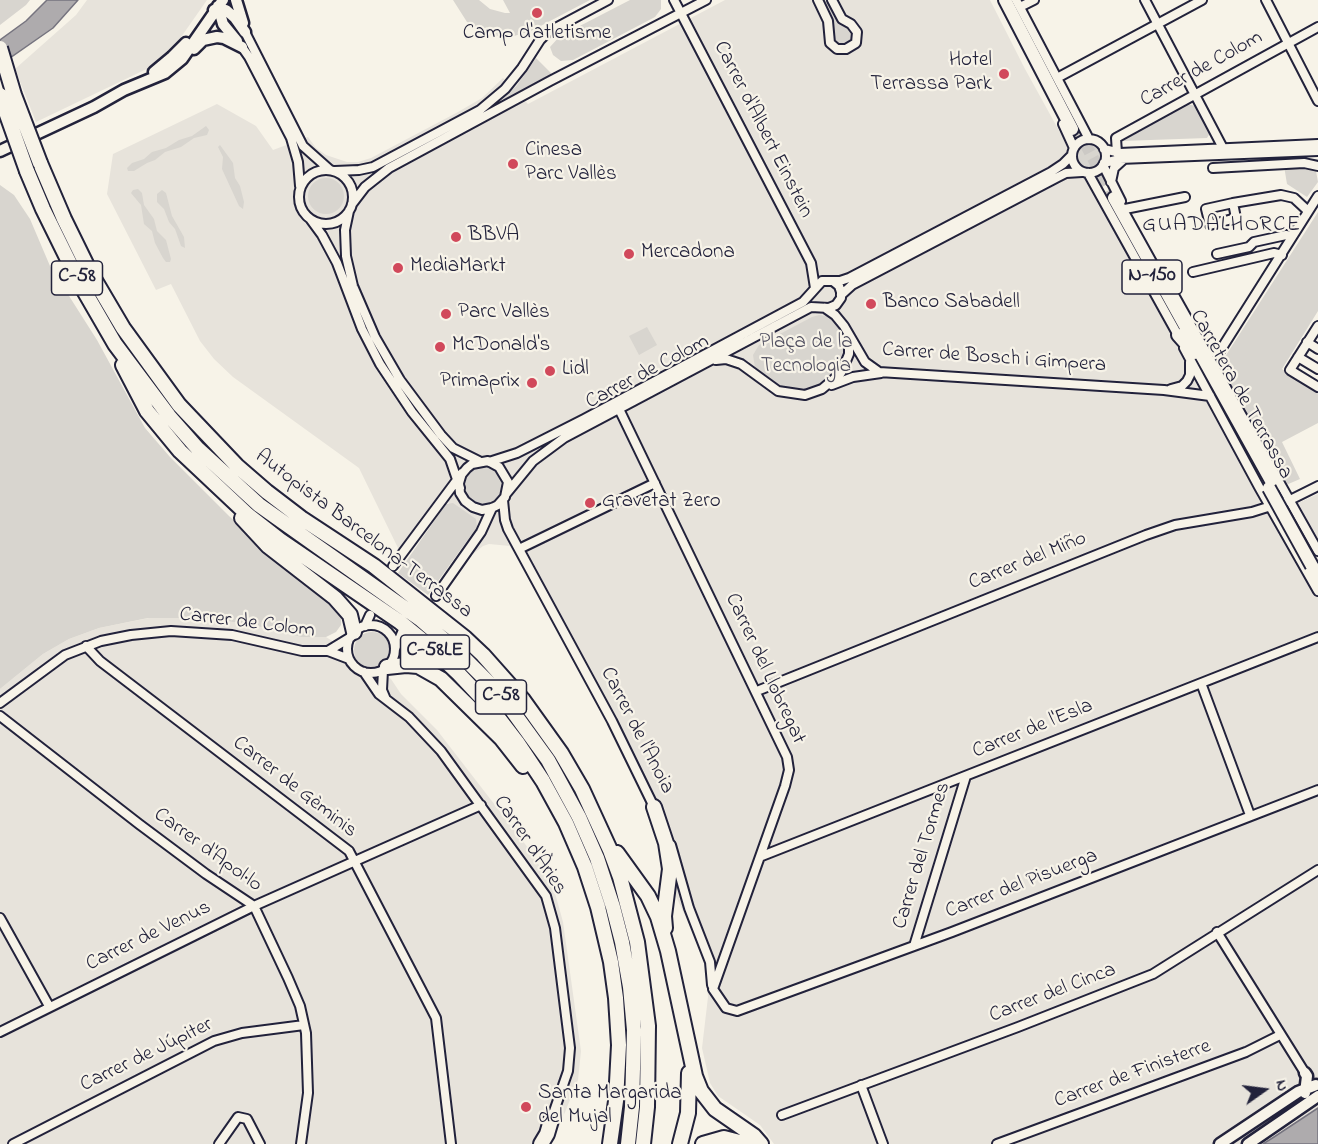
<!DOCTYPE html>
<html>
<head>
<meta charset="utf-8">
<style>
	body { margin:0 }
	#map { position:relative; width:1318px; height:1144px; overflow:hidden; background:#f7f3e8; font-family:"Indie Flower",sans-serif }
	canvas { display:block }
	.north { position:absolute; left:1234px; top:1060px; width:60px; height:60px; -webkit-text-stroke:4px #f7f3e8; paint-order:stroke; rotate:76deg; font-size:16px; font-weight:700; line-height:24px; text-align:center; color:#22223b }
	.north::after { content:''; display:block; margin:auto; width:21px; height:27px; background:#22223b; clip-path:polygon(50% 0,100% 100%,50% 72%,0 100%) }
</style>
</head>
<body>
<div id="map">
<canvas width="1318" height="1144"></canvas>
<div class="north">N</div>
</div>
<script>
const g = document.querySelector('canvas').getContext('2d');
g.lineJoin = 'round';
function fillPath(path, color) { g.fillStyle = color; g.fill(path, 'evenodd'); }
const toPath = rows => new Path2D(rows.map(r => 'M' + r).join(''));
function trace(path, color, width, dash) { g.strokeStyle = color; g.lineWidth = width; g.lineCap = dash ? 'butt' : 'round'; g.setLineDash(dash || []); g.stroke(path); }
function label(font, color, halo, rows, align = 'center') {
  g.font = font + ' "Indie Flower",sans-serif'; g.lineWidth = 4.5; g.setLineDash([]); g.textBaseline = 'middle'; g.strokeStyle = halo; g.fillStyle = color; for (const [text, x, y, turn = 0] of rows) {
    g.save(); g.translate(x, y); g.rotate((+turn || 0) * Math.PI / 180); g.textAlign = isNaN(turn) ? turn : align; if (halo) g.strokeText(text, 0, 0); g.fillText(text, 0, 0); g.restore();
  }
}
fillPath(toPath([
	[87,0,207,0,179,40,157,64,36,122,15,69,76,15],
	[725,0,990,0,1025,69,1271,515,1318,494,1318,1108,1263,1144,774,1144,760,1125,718,1096,710,1083,702,1048,708,997,705,964,694,935,666,875,652,814,615,734,510,546,489,544,483,546,473,554,444,493,399,550,359,468,233,377,214,359,200,341,171,284,156,290,107,194,113,154,217,104,256,126,273,150,308,137,316,148,326,155,347,162,358,162,371,158,458,112,482,98,503,78,528,104],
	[149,618,210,618,261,627,301,637,326,637,391,679,401,694,437,730,532,853,555,893,563,922,581,1051,578,1080,557,1132,549,1144,0,1144,0,689,43,654,69,639,99,628]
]), '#e7e3db');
fillPath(toPath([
	[0,0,30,0,26,5,0,25],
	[453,0,479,0,490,9,505,13,510,13,503,0,590,0,531,31,514,36,492,36,480,31,467,22],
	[630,0,661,0,661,9,655,17,573,60,561,61,553,55,550,47,559,37,562,36,564,38,573,32,572,30],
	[821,0,828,0,839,20,848,26,854,34,852,42,846,46,838,46,834,42,833,22],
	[536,58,551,73,551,76,497,105,517,85],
	[1188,104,1195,106,1210,133,1207,138,1122,141],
	[206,126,209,130,207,135,194,138,181,147,165,152,155,160,147,163,134,171,128,171,127,168,132,163,144,159,152,152,166,148,179,140,192,136],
	'1076 156a13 13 0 1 1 26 0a13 13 0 1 1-26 0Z',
	[220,145,233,163,235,178,240,186,244,202,243,209,239,206,222,169,223,157,218,147],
	[1308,164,1316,171,1318,182,1307,197,1287,184,1284,166],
	'308 196a18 18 0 1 1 36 0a18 18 0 1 1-36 0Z',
	[0,185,14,195,30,219,50,266,97,340,145,428,170,457,229,516,270,553,327,598,341,617,341,625,336,632,326,637,301,637,261,627,210,618,148,618,99,628,69,639,43,654,0,689],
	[138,189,142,193,144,205,154,219,157,231,166,240,171,259,170,262,166,262,163,258,155,243,152,231,144,224,141,205,131,193,133,190],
	[162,190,166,193,172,216,184,237,185,248,181,246,175,229,169,222,164,209,157,202,157,194],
	[1318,212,1318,311,1282,369,1318,392,1318,423,1282,442,1300,479,1286,485,1222,371,1221,363],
	[819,315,831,317,840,330,843,338,844,355,837,371,832,376,821,384,811,388,792,389,775,384,755,368,753,355,759,345,812,317],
	[647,327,657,345,639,355,629,336],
	'464 486a19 19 0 1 1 38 0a19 19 0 1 1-38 0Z',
	[453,503,476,519,477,527,428,595,398,573,446,504],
	'354 650a18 18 0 1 1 36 0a18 18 0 1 1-36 0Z'
]), '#d8d5cf');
const water = toPath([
	[47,0,78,0,53,28,0,65,0,40,26,21,47,0],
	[1318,1108,1318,1144,1263,1144,1274,1137,1318,1108]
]);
fillPath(water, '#aeabad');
trace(water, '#76747f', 1.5);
trace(toPath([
	[1076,126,1114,198]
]), '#ccc9c5', 12, [12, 6]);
const minor = toPath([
	[674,0,811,263,815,288],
	[818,0,828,21,830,43,837,49,846,49,856,43,857,32,851,24,842,19,832,0],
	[1016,0,1089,139],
	[1145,0,1224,150],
	[1266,0,1318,101],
	[1020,7,1034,0],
	[245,32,303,146,330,170],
	[242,47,249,57,291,138,298,162,300,186],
	[1057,78,1202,0],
	[1063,124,1074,148],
	'1072 156a17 17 0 1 1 34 0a17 17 0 1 1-34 0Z',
	[1104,149,1120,153,1318,144],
	[1117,153,1116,138,1318,27],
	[1104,163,1120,159,1318,151],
	[1103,165,1121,201],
	[1213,168,1304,163,1318,166],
	'299 197a27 27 0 1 1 54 0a27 27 0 1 1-54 0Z',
	[335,171,359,170,373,167,480,110,505,89,522,68,540,40,548,32,608,0],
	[1088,173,1179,337],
	[1111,182,1114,168,1124,159],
	[1233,203,1236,218,1210,225,1206,209,1233,203,1281,195,1294,198,1308,211],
	[352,204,365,187,389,168,550,81,706,0],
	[1125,209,1185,197],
	[349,211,345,230,346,256,353,286,375,337,400,380,441,435,453,448,479,461],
	[311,220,322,235,337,263,362,329,380,364,412,412,450,459,460,488],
	[1217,254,1249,247,1254,242,1286,235,1292,236],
	[1193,272,1274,253,1282,255],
	[841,295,852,285,1058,177,1066,173,1082,172],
	[1174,295,1318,551],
	[825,308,835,315,844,326,865,362,879,372,1164,390,1210,396],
	[1318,326,1290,370,1318,387],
	[1307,342,1318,349],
	[1184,348,1259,487,1318,591],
	[1208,353,1220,351,1318,196],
	[1298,357,1318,369],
	[716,360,726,359,741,364,778,391,805,395,822,389,841,373,849,354,849,336],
	[832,385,853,377,881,373],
	[1171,389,1182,386,1187,381,1190,375,1190,362],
	[619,409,787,757,789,770,785,786,713,989,726,1008,737,1011,952,932,1318,790],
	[489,462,517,453,584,419,803,302,822,281,840,281,849,278,1051,172,1063,164,1072,155],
	[506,494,533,461,564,438,811,307,829,308,836,305,841,298,841,292,839,286,834,282],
	[503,500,505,520,508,529,612,721,655,809],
	[519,549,655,483],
	[393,566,457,480,467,468,472,464,488,461,499,467,508,482,505,497,498,505,492,508,482,510,473,507,465,501,460,493,459,483,462,473],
	[436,596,481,532,492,508],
	'347 649a24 24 0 1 1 48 0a24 24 0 1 1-48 0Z',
	[365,626,370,615],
	[86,646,100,661,349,851,436,1018,451,1144],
	[395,649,403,630],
	[328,651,351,637],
	[383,670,382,690,385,697],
	[364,672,379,694,409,717,441,751,546,896,555,928,570,1048,568,1071,552,1117],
	[1201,683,1250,815],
	[757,691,1146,535,1175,525,1252,512,1290,500,1318,486],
	[0,703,65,655,101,641,131,635,171,631,232,635,302,651,328,651,349,659],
	[0,716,139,824,206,874,254,906,288,978,300,1006,306,1033,308,1093,301,1144],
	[671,845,689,908,710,962,712,985],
	[762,856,1318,637],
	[0,918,49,1006],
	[1217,932,1305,1073],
	[914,946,966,776],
	[0,1032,254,906,481,805],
	[861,1085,883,1144],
	[782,1115,1018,1027,1153,974,1318,870],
	[13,1144,214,1041,242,1033,304,1025],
	[219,1144,238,1117,247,1119,260,1144],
	[997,1144,1246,1052,1280,1035]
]);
const secondary = toPath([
	[236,0,243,23],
	[218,6,223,24,237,41],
	[214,10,218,8,226,10,235,18,245,32],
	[194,49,203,40,217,37,224,38,242,47],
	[154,72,172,57,186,43],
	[0,151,94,107,124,90,165,73,182,59,223,0],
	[1305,1073,1307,1076,1305,1093],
	[1220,1144,1298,1092,1316,1085],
	[1248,1144,1318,1096]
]);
const primary = toPath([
	[1005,0,1072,129],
	[1114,198,1274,486],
	[1178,335,1194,353],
	[1312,566,1318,577]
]);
const motorway = toPath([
	[40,163,64,219,90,272,123,328,179,405,237,466,267,492,301,518,374,566,465,638,483,655,523,700,561,753,582,789,610,850,620,877,637,942,648,1026,647,1107,643,1144],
	[27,171,43,209,78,280,115,344,169,416,198,449,259,505,420,619,456,650,490,684,511,709,548,760,579,817,597,858,613,907,622,942,630,987,634,1030,632,1107,628,1144],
	[123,365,147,411,180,451,248,515,280,540,400,622,427,644,459,674,490,707,517,742,543,781,566,823,585,867,598,907,611,962,616,998,619,1045,616,1101,610,1144],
	[242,518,268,546,335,598,350,615,354,632],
	[387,667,406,665,418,666,441,679,501,738,523,766],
	[654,807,666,843,670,869,664,916,665,928],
	[617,853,648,896,658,917,668,951,695,1076,701,1091,715,1109,754,1136,761,1144],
	[541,1144,547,1134,552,1117],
	[680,1144,688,1113,689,1073],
	[703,1144,724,1138,747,1144]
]);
trace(minor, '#22223b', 12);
trace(secondary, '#22223b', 15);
trace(primary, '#22223b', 16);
trace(motorway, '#22223b', 18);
trace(minor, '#f7f3e8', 8);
trace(secondary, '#f7f3e8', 10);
trace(primary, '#f7f3e8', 12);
trace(motorway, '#f7f3e8', 14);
const primaryBridge = toPath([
	[1269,488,1312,566]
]);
const motorwayBridge = toPath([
	[0,48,14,95,40,163],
	[0,95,27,171]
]);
trace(primaryBridge, '#22223b', 16, []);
trace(motorwayBridge, '#22223b', 18, []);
trace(primaryBridge, '#f7f3e8', 12);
trace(motorwayBridge, '#f7f3e8', 14);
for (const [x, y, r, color] of [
	[537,13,6,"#d1495b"],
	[1004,74,6,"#d1495b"],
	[513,164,6,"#d1495b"],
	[456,237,6,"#d1495b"],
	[629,254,6,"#d1495b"],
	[398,268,6,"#d1495b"],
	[871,304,6,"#d1495b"],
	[446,314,6,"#d1495b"],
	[440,347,6,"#d1495b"],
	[550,371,6,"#d1495b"],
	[532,383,6,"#d1495b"],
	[590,503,6,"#d1495b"],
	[526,1107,6,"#d1495b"]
]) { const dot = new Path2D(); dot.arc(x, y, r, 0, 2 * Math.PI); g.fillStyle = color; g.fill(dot); trace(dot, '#f7f3e8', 2); }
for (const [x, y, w] of [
	[1152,277,60],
	[77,278,51],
	[435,652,69],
	[501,697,51]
]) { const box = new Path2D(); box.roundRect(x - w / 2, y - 17, w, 34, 4.5); g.fillStyle = '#f7f3e8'; g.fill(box); trace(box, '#22223b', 1.5); }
label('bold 20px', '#22223b', null, [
	["N-150",1152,277],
	["C-58",77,278],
	["C-58LE",435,652],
	["C-58",501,697]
]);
label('21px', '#22223b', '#f7f3e8', [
	["Camp d'atletisme",537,35,"center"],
	["Hotel",992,62,"right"],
	["Terrassa Park",992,86,"right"],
	["Cinesa",525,152],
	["Parc Vallès",525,176],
	["BBVA",468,237],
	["Mercadona",641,254],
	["MediaMarkt",410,268],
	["Banco Sabadell",883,304],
	["Parc Vallès",458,314],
	["McDonald's",452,347],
	["Lidl",562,371],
	["Primaprix",520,383,"right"],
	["Gravetat Zero",602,503],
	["Santa Margarida",538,1095],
	["del Mujal",538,1119]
], 'left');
label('21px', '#22223b', '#f7f3e8', [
	["Carrer de Colom",1202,70,-29],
	["Carrer d'Albert Einstein",762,130,63],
	["Carrer de Bosch i Gimpera",994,359,4],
	["Carrer de Colom",648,373,-28],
	["Carretera de Terrassa",1240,395,61],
	["Autopista Barcelona-Terrassa",363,535,37],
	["Carrer del Miño",1028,562,-22],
	["Carrer de Colom",247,624,7],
	["Carrer del Llobregat",764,669,65],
	["Carrer de l'Esla",1033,730,-22],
	["Carrer de l'Anoia",636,731,63],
	["Carrer de Gèminis",294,788,38],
	["Carrer d'Àries",529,846,56],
	["Carrer d'Apol·lo",207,851,36],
	["Carrer del Tormes",923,856,-73],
	["Carrer del Pisuerga",1022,885,-21],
	["Carrer de Venus",149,937,-26],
	["Carrer del Cinca",1053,994,-21],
	["Carrer de Júpiter",147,1056,-26],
	["Carrer de Finisterre",1133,1075,-20]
]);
label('21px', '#504f60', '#f7f3e8', [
	["Plaça de la",806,344],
	["Tecnologia",806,368]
]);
g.letterSpacing = '1.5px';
label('22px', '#22223b', '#f7f3e8', [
	["GUADALHORCE",1222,226]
]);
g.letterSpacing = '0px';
</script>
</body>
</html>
